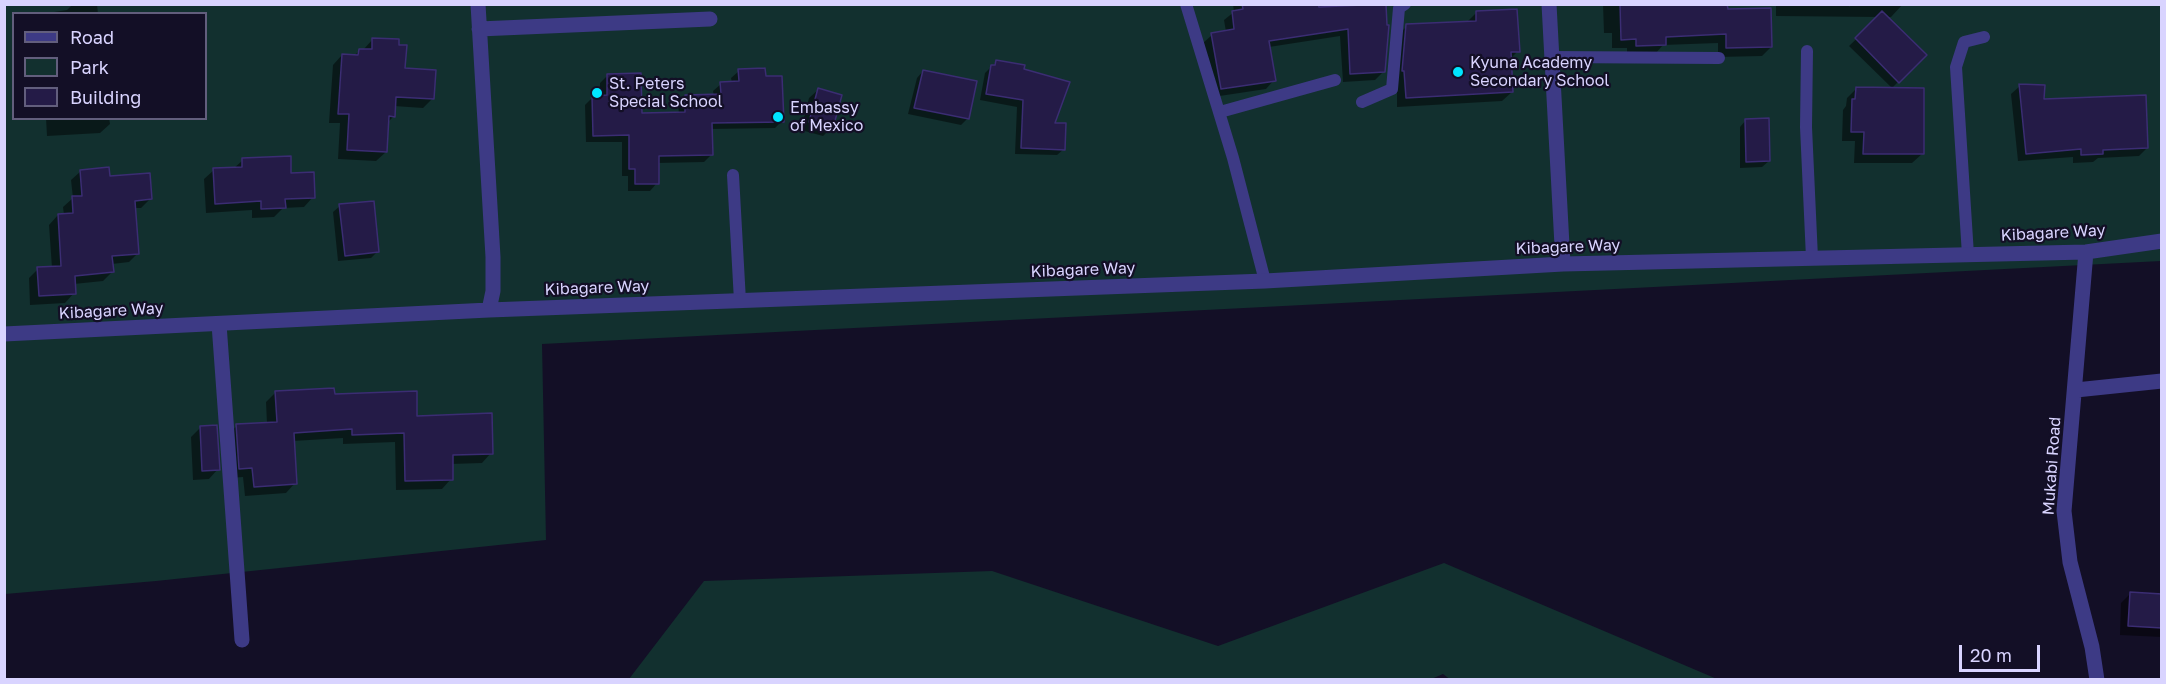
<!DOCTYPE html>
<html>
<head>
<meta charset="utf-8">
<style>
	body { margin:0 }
	#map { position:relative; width:2166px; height:684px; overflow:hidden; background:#130f26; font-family:"Golos Text",sans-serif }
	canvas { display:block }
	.frame { position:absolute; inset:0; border:6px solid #d9d4ff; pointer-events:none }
	.legend { position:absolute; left:12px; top:12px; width:195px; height:108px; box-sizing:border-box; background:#130f26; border:2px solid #625e7d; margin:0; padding:8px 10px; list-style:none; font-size:18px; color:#d9d4ff }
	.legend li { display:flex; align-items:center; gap:12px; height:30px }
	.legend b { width:30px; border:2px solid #625e7d }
	.scale { position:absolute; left:1959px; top:645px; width:81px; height:27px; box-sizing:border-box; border:3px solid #d9d4ff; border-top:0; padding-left:8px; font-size:18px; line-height:21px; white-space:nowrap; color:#d9d4ff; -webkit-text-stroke:4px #130f26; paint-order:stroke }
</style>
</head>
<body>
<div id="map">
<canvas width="2166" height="684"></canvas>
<div class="frame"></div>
<ul class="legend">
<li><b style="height:8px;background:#3d3a85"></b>Road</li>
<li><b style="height:16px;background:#12302f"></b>Park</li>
<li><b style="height:16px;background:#241b47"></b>Building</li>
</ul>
<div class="scale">20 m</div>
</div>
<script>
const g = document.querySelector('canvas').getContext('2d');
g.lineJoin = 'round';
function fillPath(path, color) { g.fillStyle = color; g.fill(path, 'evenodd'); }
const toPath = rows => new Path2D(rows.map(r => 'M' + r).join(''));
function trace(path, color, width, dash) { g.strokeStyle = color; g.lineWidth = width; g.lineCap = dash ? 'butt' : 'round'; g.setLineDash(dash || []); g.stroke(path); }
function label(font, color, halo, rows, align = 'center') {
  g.font = font + ' "Golos Text",sans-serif'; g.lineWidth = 4.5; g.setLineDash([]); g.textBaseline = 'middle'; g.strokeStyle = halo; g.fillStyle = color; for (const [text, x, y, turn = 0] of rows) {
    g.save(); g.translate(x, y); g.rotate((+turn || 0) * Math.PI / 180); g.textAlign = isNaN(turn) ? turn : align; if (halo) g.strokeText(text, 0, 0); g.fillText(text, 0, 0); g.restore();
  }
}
fillPath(toPath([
	[5,5,2161,5,2161,261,542,344,546,540,156,581,5,594],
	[14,14,206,14,206,118,14,118],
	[1444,563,1717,679,1451,680,1443,674,1429,680,629,679,704,581,992,571,1218,646]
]), '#12302f');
fillPath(toPath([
	[73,4,97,4,98,14,41,14,67,10],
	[1233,4,1356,4,1384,71,1375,80,1343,82,1340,36,1269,47,1274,80,1266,89,1213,97,1203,43,1212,35,1226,32,1224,20,1234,12],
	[1603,4,1726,4,1726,11,1771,47,1762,56,1718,57,1718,43,1663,45,1656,53,1627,54,1627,48,1612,48,1612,33,1604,33],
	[1776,4,1849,4,1849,7,1851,4,1903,4,1891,17,1886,17,1925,55,1892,88,1849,46,1879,17,1776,16],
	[1477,12,1518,51,1510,59,1512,92,1502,101,1397,107,1397,36,1407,26,1467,22],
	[373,39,433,98,423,108,394,106,394,116,387,123,386,152,376,161,338,159,340,123,329,123,333,65,342,55,354,56,360,50,363,50],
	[997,61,1053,124,1064,149,1057,155,1015,154,1017,107,980,100,985,73],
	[739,71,764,78,782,121,775,128,710,129,711,155,704,162,657,163,657,183,650,191,628,191,628,176,622,176,622,142,586,142,585,105,593,97,600,97,600,83,607,76,641,115,679,114,678,104,686,96,714,96,713,91,721,84,732,83,731,78],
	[923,71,968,118,961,125,908,114,917,78],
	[2020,86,2043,100,2147,148,2139,156,2098,158,2093,162,2073,163,2073,157,2018,161,2011,94],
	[1856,89,1922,154,1912,163,1854,163,1855,141,1842,141,1843,110,1846,106,1847,98],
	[818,90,832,127,823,136,801,130,809,98],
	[46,118,109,118,110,124,100,133,47,136],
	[1746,120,1769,161,1762,167,1740,168,1740,127],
	[243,160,290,175,313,197,304,207,283,208,274,217,252,218,252,210,206,213,204,179,214,170,233,169],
	[81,171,108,178,150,199,141,208,134,208,138,253,129,262,112,264,112,272,103,281,74,284,74,293,65,303,30,305,29,278,38,269,52,268,49,225,58,215,64,215,63,207,73,198,71,180],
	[340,206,378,251,371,258,338,261,333,212],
	[275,393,333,395,416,417,491,453,482,463,451,464,451,479,442,489,396,490,395,442,343,444,343,438,293,441,295,483,286,493,245,496,243,477,230,478,227,435,237,426,267,424,266,402],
	[200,428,218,469,209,479,193,480,191,437],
	[2130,594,2162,595,2162,637,2120,635,2121,603]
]), '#0007');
const building = toPath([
	[1242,4,1318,4,1319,7,1386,4,1387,25,1389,25,1385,72,1350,74,1348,29,1269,41,1276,81,1221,89,1211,33,1234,29,1232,11,1243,9,1242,4],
	[1620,4,1727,4,1728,9,1771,8,1772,47,1726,48,1726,34,1666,37,1666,45,1636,46,1636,39,1621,40,1620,4],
	[1517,9,1520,52,1511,52,1513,92,1406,98,1404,71,1402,71,1406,24,1476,21,1476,11,1517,9],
	[1882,11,1927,55,1899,83,1855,38,1882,11],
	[372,38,399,39,399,45,407,45,405,68,436,70,434,99,396,97,395,117,389,116,387,152,347,150,349,114,338,114,342,54,358,55,359,49,372,49,372,38],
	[996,60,1025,65,1024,69,1070,82,1055,123,1066,123,1065,150,1021,148,1023,100,986,94,991,65,995,65,996,60],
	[765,68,766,76,782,76,784,122,712,123,713,155,659,156,659,184,635,184,635,169,629,169,629,135,593,136,592,96,607,95,607,74,641,73,642,113,685,112,685,95,721,94,720,82,739,81,738,69,765,68],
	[923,70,977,81,969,119,914,108,923,70],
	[2019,84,2045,85,2044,99,2146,95,2148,148,2103,150,2103,154,2081,155,2081,149,2026,154,2019,84],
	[1856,87,1924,88,1924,154,1863,154,1864,132,1851,132,1852,99,1855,99,1856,87],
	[818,88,842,95,833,128,809,122,818,88],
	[1769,118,1770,161,1746,162,1745,119,1769,118],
	[291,156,291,173,314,172,315,198,285,199,286,208,261,209,261,201,215,204,213,168,242,167,242,158,291,156],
	[109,167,110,176,150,173,152,199,135,201,139,254,112,256,114,272,75,276,76,294,39,296,37,267,61,266,58,214,73,213,72,196,82,196,80,170,109,167],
	[374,201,379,252,345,256,339,204,374,201],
	[334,388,335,394,417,391,417,416,492,413,493,454,453,455,453,480,405,481,404,433,352,435,352,429,294,433,297,484,254,487,252,468,239,469,236,424,277,422,275,391,334,388],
	[217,425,220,470,202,471,200,426,217,425],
	[2130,592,2162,594,2162,628,2128,626,2130,592]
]);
fillPath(building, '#241b47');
trace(building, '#3b2d73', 1.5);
trace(toPath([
	[1186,4,1233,158,1265,281],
	[1807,51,1806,127,1812,258],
	[1551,57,1719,58],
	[1362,102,1392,89,1399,8,1405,4],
	[1220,112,1335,80],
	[733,175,740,301],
	[1968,255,1956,67,1964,42,1984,37]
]), '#3d3a85', 12);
trace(toPath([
	[478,4,493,257,493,291,489,310],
	[1549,4,1563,264],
	[479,29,710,19],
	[2086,252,2064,511,2070,562,2092,647,2097,680],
	[219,324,242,640],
	[4,334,489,310,1265,281,1563,264,2086,252,2162,241],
	[2076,390,2162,381]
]), '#3d3a85', 15);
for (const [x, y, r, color] of [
	[1458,72,6,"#00e5ff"],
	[597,93,6,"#00e5ff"],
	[778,117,6,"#00e5ff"]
]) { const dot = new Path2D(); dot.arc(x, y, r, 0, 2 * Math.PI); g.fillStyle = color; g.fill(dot); trace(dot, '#130f26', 2); }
label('16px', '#d9d4ff', '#130f26', [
	["Kyuna Academy",1470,63],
	["Secondary School",1470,81],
	["St. Peters",609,84],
	["Special School",609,102],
	["Embassy",790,108],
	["of Mexico",790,126]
], 'left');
label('16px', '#d9d4ff', '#130f26', [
	["Kibagare Way",2053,233,-3],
	["Kibagare Way",1568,247,-2],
	["Kibagare Way",1083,270,-2],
	["Kibagare Way",597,288,-2],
	["Kibagare Way",111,311,-3],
	["Mukabi Road",2052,466,-86]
]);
</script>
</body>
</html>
